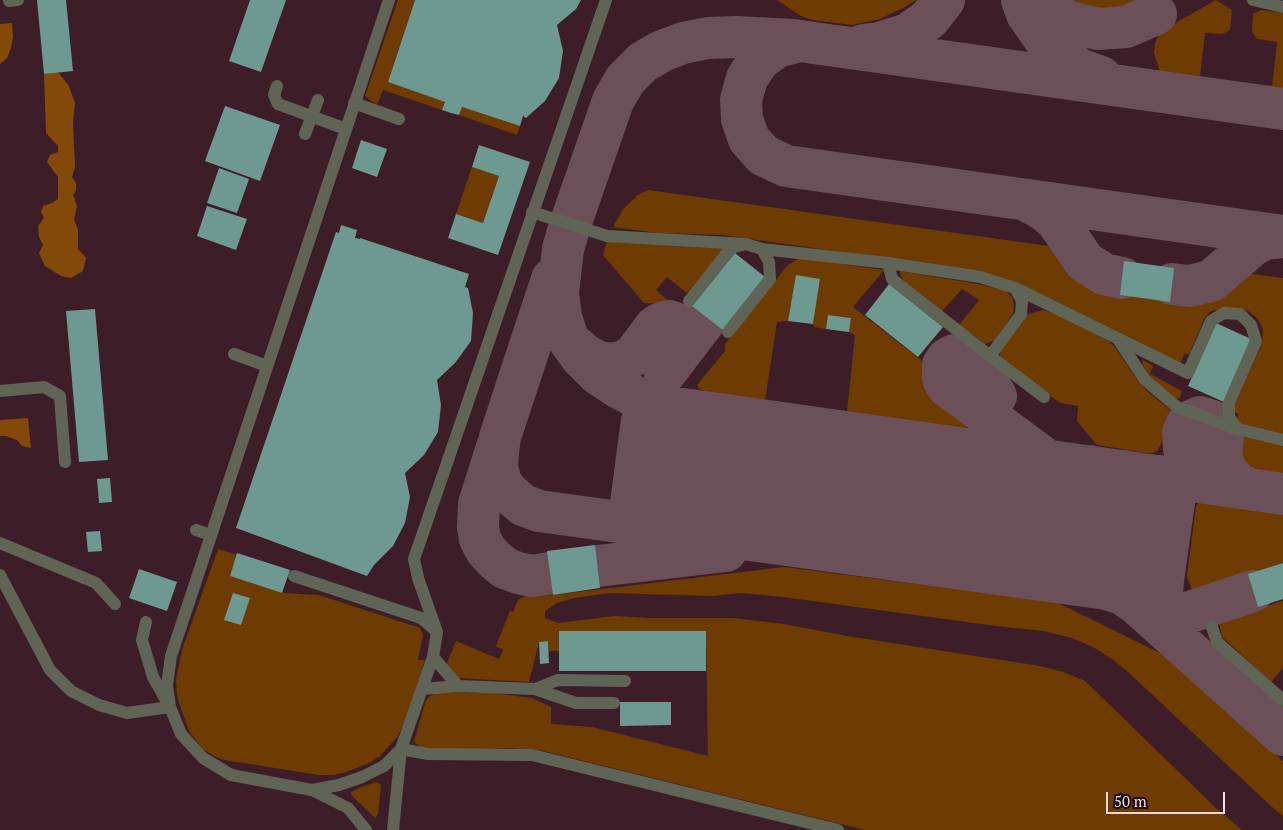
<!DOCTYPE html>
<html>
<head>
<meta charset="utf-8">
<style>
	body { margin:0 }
	#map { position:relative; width:1283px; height:830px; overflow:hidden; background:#3d1e28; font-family:"PT Serif",serif }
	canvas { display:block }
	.scale { position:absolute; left:1106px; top:792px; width:119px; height:22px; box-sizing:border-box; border:2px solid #f0dae0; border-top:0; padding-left:6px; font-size:15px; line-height:18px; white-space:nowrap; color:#f0dae0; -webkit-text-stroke:4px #1b0d11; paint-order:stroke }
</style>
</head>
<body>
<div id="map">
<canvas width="1283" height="830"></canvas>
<div class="scale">50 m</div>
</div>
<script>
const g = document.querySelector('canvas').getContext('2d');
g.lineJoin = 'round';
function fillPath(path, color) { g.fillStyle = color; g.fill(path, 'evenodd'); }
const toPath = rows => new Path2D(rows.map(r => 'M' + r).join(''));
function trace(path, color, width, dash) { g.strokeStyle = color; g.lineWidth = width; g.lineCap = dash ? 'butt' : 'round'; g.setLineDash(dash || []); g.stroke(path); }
fillPath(toPath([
	[398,0,415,0,388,82,445,102,442,110,383,90,377,105,365,96],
	[777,0,916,0,905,7,880,19,852,25,813,20,801,16],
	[1071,0,1143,0,1121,7,1097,9,1087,8],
	[1216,0,1232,10,1230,30,1222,34,1205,33,1200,76,1160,72,1154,53,1155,44,1158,36,1165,29],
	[1261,10,1283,13,1283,88,1272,87,1277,42,1257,39,1252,31,1253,14],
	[462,107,520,126,517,135,459,115],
	[472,167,499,176,483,223,456,214],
	[648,190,1049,246,1075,278,1087,286,1100,292,1120,295,1187,304,1199,303,1211,300,1251,274,1283,278,1283,434,1238,424,1238,414,1232,411,1262,343,1263,329,1257,318,1248,311,1236,308,1211,311,1204,319,1189,355,1185,353,1180,364,975,271,722,235,658,233,613,227,623,209,638,195],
	[607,241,725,248,687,293,667,277,656,290,672,304,644,303,603,255],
	[802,258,884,270,853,307,925,363,922,372,923,378,966,413,969,418,968,424,966,428,959,429,847,412,855,335,849,332,851,318,828,315,826,329,814,327,813,324,820,280,797,276,788,321,777,322,765,401,713,394,699,389,697,385,725,351,725,344,787,266,794,261],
	[900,271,978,284,1006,291,1012,297,1014,305,1013,313,995,340,985,344,959,325,979,300,962,289,942,311,905,282,901,276],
	[1043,310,1059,315,1108,341,1116,348,1138,381,1146,390,1173,412,1160,446,1157,451,1152,453,1146,453,1097,445,1077,421,1078,406,1060,403,1001,359,1000,355,1000,351,1025,315],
	[1143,360,1153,366,1150,374,1182,391,1179,399,1174,398,1151,379,1142,364],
	[1239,435,1283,444,1283,473,1258,470,1240,464],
	[1204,499,1283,511,1283,563,1193,593,1187,576,1196,506,1201,500],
	[218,549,237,555,230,576,282,593,319,595,420,628,423,635,418,660,425,660,409,712,398,736,380,756,369,763,346,772,334,775,319,775,224,760,214,756,203,749,189,731,181,709,177,695,176,680,182,650],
	[784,567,1056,602,1164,655,1283,761,1283,816,1272,807,1128,672,1112,659,1093,647,1072,638,1043,631,996,626,783,597,741,593,712,596,610,593,574,598,557,603,545,611,545,618,558,623,615,616,650,618,733,618,784,624,847,636,1040,666,1063,672,1085,681,1216,808,1242,830,865,830,543,751,510,748,436,751,421,748,414,741,426,700,430,696,436,693,447,692,493,693,532,698,551,707,551,724,592,727,708,756,706,631,559,631,559,651,549,651,548,641,539,642,529,682,457,678,446,666,456,641,499,659,503,650,496,646,510,611,513,612,518,600,523,597,542,590,552,589,553,595],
	[1283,601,1283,668,1271,682,1222,637,1219,622],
	[377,782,381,785,378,814,375,818,352,796,351,792,361,787]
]), '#6e3b02');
fillPath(toPath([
	[12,23,13,37,11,48,7,58,0,64,0,24],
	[58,72,69,86,75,103,73,123,75,167,72,177,76,183,76,190,73,195,77,206,74,220,78,229,78,249,86,258,83,271,71,278,61,276,45,266,39,253,43,245,39,237,38,226,44,218,41,212,43,206,52,203,58,199,58,177,47,162,50,155,58,152,58,146,46,133,44,74],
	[28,418,31,448,22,446,17,440,6,436,0,436,0,420]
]), '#824909');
trace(toPath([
	[1022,0,1027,14,1048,44,1079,69,1101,77],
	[1038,0,1042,6,1069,22,1098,29,1126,27,1156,14],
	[801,41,777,47,759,60,747,78,741,100,742,119,749,139,763,155,786,166,1283,236],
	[863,45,879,43,908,34,929,19,944,0],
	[1283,109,793,40,736,37,708,38,683,43,662,51,643,62,625,80,613,101,570,225,563,249,558,293,561,317,568,339,581,357,598,374,619,388,640,399,662,406,1283,494],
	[1025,200,1044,210,1056,220,1085,262,1104,274,1122,278],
	[552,279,500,437,498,452,497,467,501,483,510,494,523,505,539,511,1107,589,1122,594,1137,604,1283,735],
	[1172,284,1189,286,1211,281,1253,245,1266,239,1283,237],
	[575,346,584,354,598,362,613,364,624,361,634,355,655,327,661,323,669,321,675,323,685,335,685,343,665,373,707,318],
	[996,396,975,363,968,358,961,355,954,355,947,359,943,365,943,379,947,386,1044,458],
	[497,447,479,504,478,527,480,539,486,550,495,560,505,568,518,573,532,576,550,573],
	[1184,449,1183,433,1186,425,1193,420,1200,417,1213,421,1221,431,1223,438,1221,456,1226,471,1237,483,1249,489],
	[661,518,658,523,645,524,632,518,630,511,642,420,649,410,655,407,662,406,668,408,673,413,676,419],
	[697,523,693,527,687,529,680,529,673,527,668,522,665,510,677,424,680,419,690,411,697,411,703,413,710,421],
	[726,532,716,535,708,531,703,526,700,514,713,429,715,423,726,416,732,416,742,421],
	[767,535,765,537,759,539,752,539,745,537,739,532,736,526,736,520,749,434,751,429,762,421,775,423,781,429],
	[804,538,800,542,787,544,775,537,772,524,785,439,787,434,798,426,804,426,810,428,818,437],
	[832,548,823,549,816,546,811,542,808,536,820,444,823,439,833,431,840,431,850,436],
	[874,549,866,554,859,554,846,547,844,541,856,449,859,444,869,437,882,438,889,447],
	[911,553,907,557,895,559,882,552,879,546,891,454,899,444,905,442,917,443,925,452],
	[982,562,979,567,972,569,966,569,959,567,953,562,950,550,962,464,970,454,982,451,989,453,996,462],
	[939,563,930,564,923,561,917,557,915,551,927,459,929,454,940,447,946,446,956,450],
	[598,566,726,551],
	[1010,573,1001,574,994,572,988,567,986,561,998,469,1006,459,1011,457,1018,456,1027,461],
	[1052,574,1044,578,1037,579,1024,572,1021,566,1033,474,1036,469,1046,462,1060,464,1067,472],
	[1163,580,1175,495,1172,483,1160,476,1152,477,1147,479,1140,489,1128,575,1130,587,1143,595,1150,594,1156,592,1163,580,1162,595,1163,605,1170,612,1181,615,1253,591],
	[1084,582,1072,584,1066,581,1060,577,1057,564,1070,479,1072,474,1082,467,1089,466,1098,470],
	[1124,582,1121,586,1115,589,1107,589,1101,586,1095,582,1092,569,1105,484,1107,479,1117,471,1124,471,1131,473,1138,482]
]), '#6c5059', 42);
fillPath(toPath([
	[37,0,66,0,73,71,44,74],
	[250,0,286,0,261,72,229,61],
	[415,0,581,0,576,9,557,25,563,51,559,78,545,101,526,118,523,116,520,126,462,107,459,115,451,113,442,110,445,102,388,82],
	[225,106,280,125,260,181,205,161],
	[361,140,387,149,377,177,352,168],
	[479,145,530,162,498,255,448,238,456,214,483,223,499,176,472,167],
	[219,168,249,179,237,213,207,203],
	[207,206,247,219,236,250,197,236],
	[341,225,357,230,355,238,360,239,360,238,469,274,465,287,468,288,473,313,471,341,455,363,437,380,441,405,438,432,424,455,405,473,410,497,405,523,393,546,374,565,367,576,236,528,336,232,339,233],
	[735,253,765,277,723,330,692,306],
	[1124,261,1174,268,1170,302,1120,295],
	[796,275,820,279,813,324,788,321],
	[889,284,943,327,918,357,865,315],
	[95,309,108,460,79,462,66,311],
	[828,315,851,318,849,332,826,329],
	[1216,323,1251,339,1224,402,1188,386],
	[110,478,112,502,99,503,97,479],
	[100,531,102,551,88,552,86,532],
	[595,545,600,588,553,595,547,551],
	[237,553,290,570,282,593,230,576],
	[1283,563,1283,599,1258,607,1248,574],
	[139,569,177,582,167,611,129,598],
	[233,593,250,598,241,625,224,620],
	[559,631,706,631,706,671,559,671],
	[548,641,549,663,540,664,539,642],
	[620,702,671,702,671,725,620,726]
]), '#6d9990');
trace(toPath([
	[1253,0,1283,7],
	[9,1,18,0],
	[277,86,274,95,278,104,346,129],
	[354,103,399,119],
	[305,134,318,100],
	[532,212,607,236,746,244],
	[762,249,888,263,892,279,990,356,1021,314,1022,301,1015,288,980,277,888,263],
	[1015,288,1188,373,1211,321,1224,313,1240,314,1251,325,1256,341,1229,403,1229,419,1238,429,1283,440],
	[689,301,731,248,746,244,762,249,769,262,770,279,728,332],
	[1118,339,1145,380,1177,407,1237,429],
	[234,354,267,366],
	[990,356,1044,397],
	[0,391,44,387,60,396,65,462],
	[196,530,211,535],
	[0,543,96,583,115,604],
	[0,575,50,670,71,691,99,705,127,713,170,707,153,677,142,640,146,622],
	[294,576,421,618,435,630],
	[1212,627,1217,642,1283,700],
	[433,657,458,686],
	[423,689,458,686,535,689,576,703,614,703],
	[535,689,558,680,625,681],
	[312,790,339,785,362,777,384,766,401,749,428,754,532,755,838,830],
	[366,830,348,808,312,790,231,775,203,758,181,734,170,707,167,685,171,656,389,0],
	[393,830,401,749,433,657,437,632,418,578,414,559,606,0]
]), '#606456', 12);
</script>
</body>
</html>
